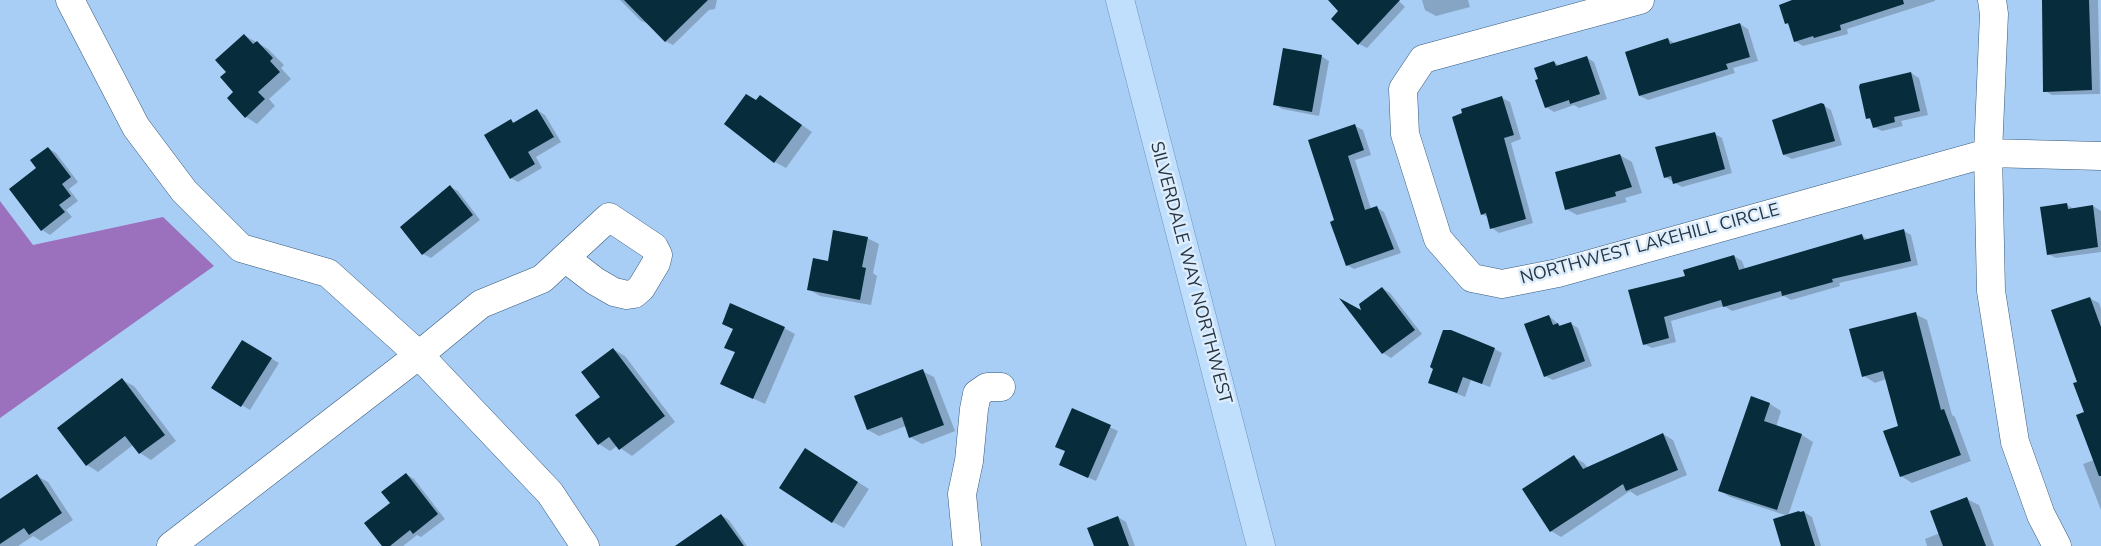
<!DOCTYPE html>
<html>
<head>
<meta charset="utf-8">
<style>
	body { margin:0 }
	canvas { display:block; background:#a8cef5 }
</style>
</head>
<body>
<canvas width="2101" height="546"></canvas>
<script>
const g = document.querySelector('canvas').getContext('2d');
g.lineJoin = 'round';
function fillPath(path, color) { g.fillStyle = color; g.fill(path, 'evenodd'); }
const toPath = rows => new Path2D(rows.map(r => 'M' + r).join(''));
function trace(path, color, width, dash) { g.strokeStyle = color; g.lineWidth = width; g.lineCap = dash ? 'butt' : 'round'; g.setLineDash(dash || []); g.stroke(path); }
function label(font, color, halo, rows, align = 'center') {
  g.font = font + ' "Nunito Sans",sans-serif'; g.lineWidth = 5; g.setLineDash([]); g.textBaseline = 'middle'; g.strokeStyle = halo; g.fillStyle = color; for (const [text, x, y, turn = 0] of rows) {
    g.save(); g.translate(x, y); g.rotate((+turn || 0) * Math.PI / 180); g.textAlign = isNaN(turn) ? turn : align; if (halo) g.strokeText(text, 0, 0); g.fillText(text, 0, 0); g.restore();
  }
}
fillPath(toPath([
	[0,201,33,245,163,217,214,266,0,418]
]), '#9b70bd');
fillPath(toPath([
	[620,0,717,0,715,9,709,10,673,45,665,41,649,24,641,21],
	[1347,0,1398,0,1405,7,1367,48,1359,44,1340,11],
	[1422,0,1468,0,1470,7,1436,16,1425,10],
	[1796,0,1935,0,1935,1,1847,29,1848,34,1803,46,1795,41,1790,26,1786,23],
	[2043,0,2098,0,2100,94,2052,95,2045,91],
	[1740,24,1748,29,1758,61,1733,68,1735,73,1648,100,1640,96,1668,39,1676,44],
	[244,35,268,49,284,65,281,68,291,79,269,99,275,106,257,124,246,117,228,72],
	[1321,56,1329,61,1319,116,1282,109,1274,104],
	[1586,57,1594,62,1607,99,1579,108,1574,105,1554,112,1546,107,1554,62,1560,66],
	[1911,73,1919,78,1928,115,1901,121,1903,126,1882,131,1874,127,1872,121,1868,118],
	[760,96,812,132,786,168,775,162,756,101],
	[1502,98,1510,102,1521,139,1511,143,1533,223,1499,233,1492,228,1489,218,1482,214],
	[1823,105,1831,110,1842,145,1792,159,1784,155],
	[537,110,545,115,561,142,536,157,542,168,518,182,511,178,511,121,515,123],
	[1355,126,1363,130,1371,155,1355,160,1371,209,1376,207,1384,212,1401,253,1354,269,1347,265,1336,221,1309,141],
	[1715,134,1722,138,1732,173,1682,187,1665,177,1656,148],
	[48,148,56,153,78,182,69,189,78,201,66,210,72,217,50,235,42,230,38,168],
	[1620,155,1632,162,1642,193,1625,198,1627,202,1577,215,1566,209],
	[450,187,458,191,480,220,431,258,423,254],
	[2066,204,2074,209,2093,206,2101,211,2101,252,2056,258,2048,254],
	[1904,231,1911,235,1918,265,1839,283,1840,286,1791,300,1784,296,1732,311,1724,306,1671,321,1676,342,1652,348,1644,344,1687,277,1734,256,1742,261,1745,269,1862,236,1869,240],
	[867,238,879,244,873,273,877,276,871,305,820,296,808,289,829,262],
	[1382,288,1390,293,1422,334,1391,358,1383,353,1343,302,1363,312],
	[2089,298,2099,303,2101,309,2101,510,2083,464,2094,460,2078,383],
	[1915,314,1927,320,1952,415,1955,417,1971,461,1912,483,1901,476,1900,426,1886,379,1875,383,1864,376],
	[1549,316,1562,327,1570,323,1578,328,1592,366,1553,380,1545,376],
	[784,328,795,334,765,404,722,384,736,353,726,347],
	[1451,331,1479,341,1502,353,1490,387,1471,380,1465,397,1430,382],
	[242,341,279,363,250,410,213,388],
	[613,349,625,356,675,422,632,456,617,446,610,451,599,444,577,416,602,397],
	[922,371,934,377,955,431,922,444,910,437,906,426,879,436,868,430],
	[122,380,134,386,176,441,151,460,140,453,133,445,98,472,87,465],
	[1751,398,1770,404,1781,411,1776,427,1802,435,1813,442,1788,516,1804,512,1812,517,1821,546,1782,546,1788,516,1730,497,1719,490],
	[1073,410,1118,431,1096,481,1069,469,1066,451],
	[1663,434,1673,440,1687,475,1637,496,1630,491,1561,537,1551,531,1574,457,1584,463,1588,468],
	[816,456,869,489,844,528,833,522],
	[406,474,414,479,445,519,421,537,417,535,403,546,383,546,391,503],
	[37,476,48,482,73,520,41,541,33,536,18,546,0,546,0,502],
	[1967,499,1979,505,1994,546,1927,546,1925,539,1940,533],
	[721,515,729,520,747,546,700,546],
	[1118,517,1126,522,1135,546,1096,546]
]), '#0003');
fillPath(toPath([
	[624,0,708,0,665,42],
	[1328,0,1400,0,1358,45,1331,19,1338,11],
	[1792,0,1903,0,1904,4,1840,25,1841,30,1814,38,1813,36,1794,42,1788,23,1785,24,1779,5],
	[2042,0,2089,0,2092,90,2043,92],
	[1740,23,1750,57,1726,64,1728,69,1639,96,1625,52,1668,38,1670,44],
	[244,34,253,44,257,41,273,58,270,61,280,72,258,92,265,99,245,118,227,98,233,92,220,77,226,72,215,60],
	[1283,48,1322,55,1312,112,1273,105],
	[1587,56,1600,94,1570,104,1569,100,1545,108,1535,80,1538,79,1534,68,1554,61,1556,66],
	[1911,72,1920,111,1894,117,1895,122,1873,128,1870,118,1866,119,1859,87,1860,84],
	[746,94,756,100,760,95,802,125,774,163,724,124],
	[1502,96,1514,135,1504,138,1526,219,1490,229,1486,213,1481,215,1452,117,1462,113,1461,109],
	[1821,103,1824,104,1835,141,1783,155,1772,120],
	[537,109,554,137,528,152,535,164,510,179,484,135,511,119,513,123],
	[1355,124,1364,150,1348,156,1365,210,1377,206,1394,249,1346,266,1330,222,1334,220,1308,140],
	[1715,132,1725,169,1673,184,1671,176,1664,178,1655,147],
	[48,147,71,177,62,184,71,196,59,205,65,212,41,231,9,189,36,168,30,160],
	[1620,154,1632,187,1615,192,1616,196,1565,210,1555,172],
	[450,185,473,215,422,255,400,227],
	[2067,203,2068,209,2093,205,2098,247,2047,255,2040,207],
	[1904,229,1911,261,1832,279,1833,282,1782,296,1781,291,1723,307,1721,300,1664,317,1669,338,1643,345,1628,290,1685,276,1683,270,1734,255,1739,270,1862,234,1864,240],
	[833,230,868,237,862,267,866,268,860,300,807,290,813,258,828,261],
	[1382,287,1415,330,1382,354,1339,298,1361,310,1359,304],
	[2090,297,2101,327,2101,476,2099,476,2076,415,2084,412,2073,383,2077,382,2051,310],
	[730,303,785,327,753,399,720,384,735,352,724,348,733,329,722,324],
	[1916,312,1941,410,1944,409,1961,455,1900,477,1883,431,1898,426,1883,371,1862,377,1849,329],
	[1549,315,1553,325,1558,323,1559,326,1571,322,1585,361,1544,377,1524,324],
	[1443,330,1451,330,1495,348,1482,384,1463,377,1457,393,1428,383,1433,369,1430,367],
	[242,340,272,358,241,407,211,388],
	[613,348,665,416,619,450,609,437,598,445,575,415,600,397,581,372],
	[923,369,944,425,909,438,902,417,867,430,854,396],
	[122,378,165,435,139,454,125,436,86,466,57,428],
	[1751,396,1770,403,1764,421,1802,434,1777,510,1718,491],
	[1072,408,1111,425,1088,478,1059,465,1065,451,1055,447],
	[1663,433,1678,470,1626,491,1623,484,1550,532,1522,489,1574,455,1583,469],
	[805,448,858,482,832,523,779,488],
	[406,473,438,514,413,534,410,530,390,546,382,546,364,523,390,503,381,492],
	[37,474,62,513,29,535,24,528,0,544,0,499],
	[1967,497,1986,546,1943,546,1930,511],
	[1799,511,1800,512,1804,511,1815,546,1781,546,1773,519],
	[721,514,744,546,675,546],
	[1118,516,1129,546,1094,546,1087,528]
]), '#072c3b');
const minor = toPath([
	[70,0,136,127,184,191,241,248,328,273,419,355,550,493,585,546],
	[1640,0,1423,59,1403,89,1405,134,1438,239,1472,278,1502,284,1558,273,1988,153,2101,156],
	[1992,0,1994,14,1988,153,1991,291,2015,442,2041,515,2057,546],
	[171,546,419,355,481,304,542,279,609,217,654,247,658,255,656,263,641,288,634,294,627,295,614,292,595,281,565,258],
	[967,546,962,494,969,461,974,409,977,394,987,387,1001,387]
]);
const major = toPath([
	[1120,0,1261,546]
]);
trace(minor, '#385a7b', 29);
trace(major, '#6f95bb', 29);
trace(minor, '#fff', 28);
trace(major, '#c0dffd', 28);
label('18px', '#263544', '#ddedfc', [
	["NORTHWEST LAKEHILL CIRCLE",1650,245,-15],
	["SILVERDALE WAY NORTHWEST",1190,273,75]
]);
</script>
</body>
</html>
